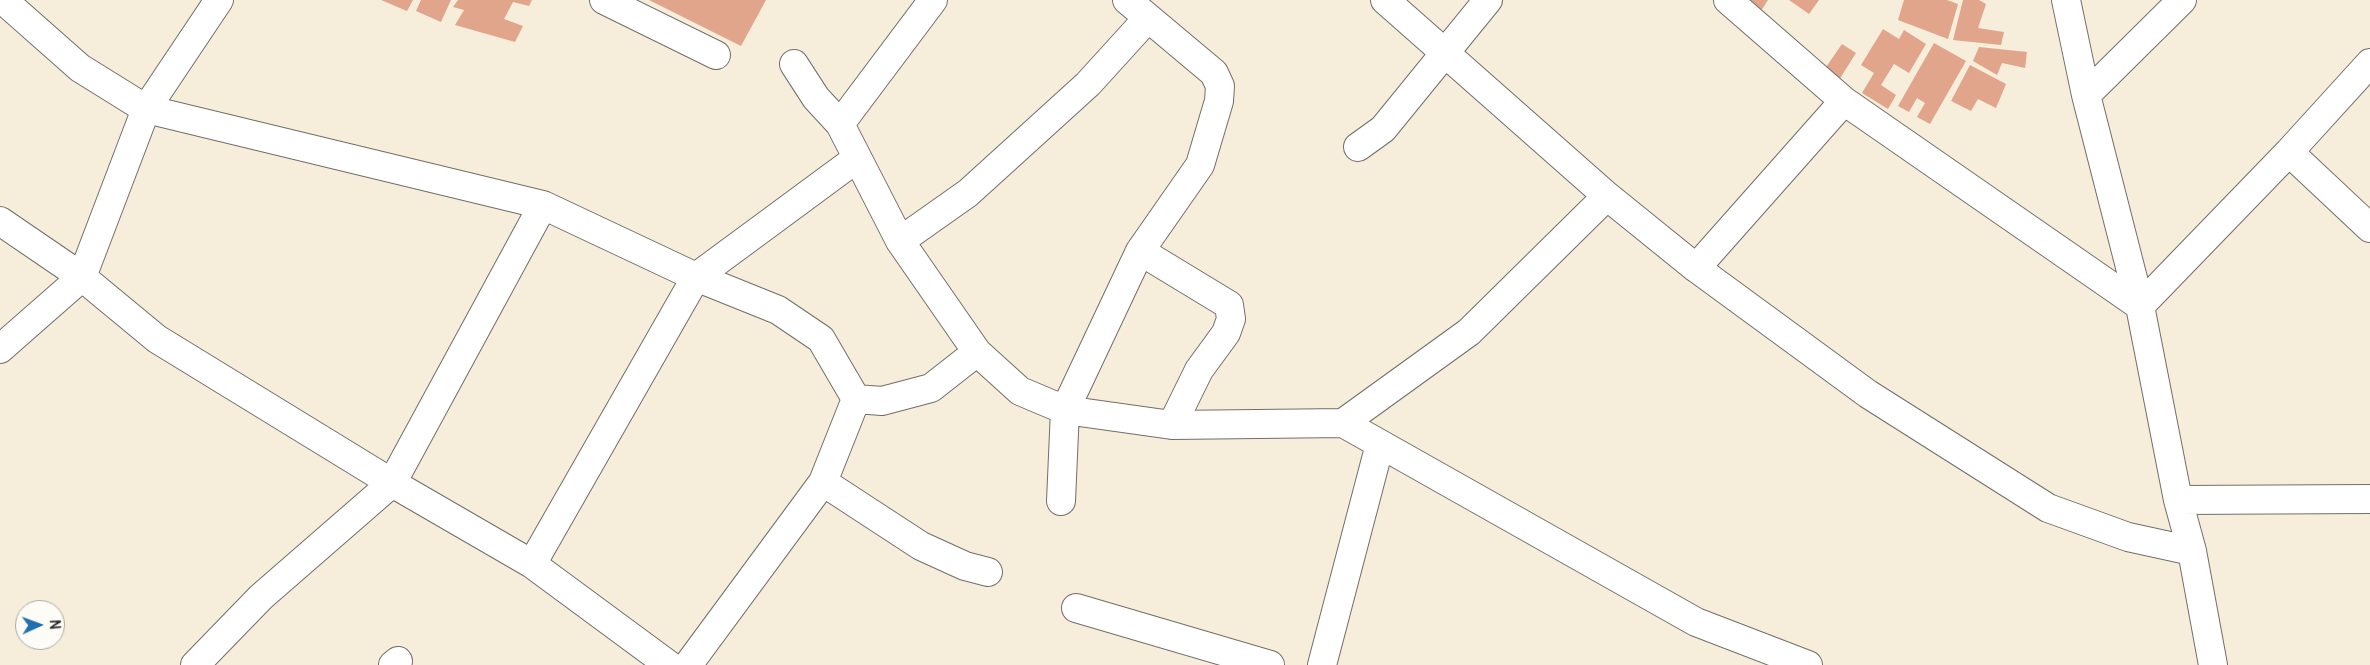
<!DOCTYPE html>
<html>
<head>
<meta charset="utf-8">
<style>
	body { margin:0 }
	#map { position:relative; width:2370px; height:665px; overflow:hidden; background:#f6eddb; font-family:Pangolin,sans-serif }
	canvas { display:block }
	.north { position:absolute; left:15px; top:600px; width:50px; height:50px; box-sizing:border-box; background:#fdfcf7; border:1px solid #a9a8a5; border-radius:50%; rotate:88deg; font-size:14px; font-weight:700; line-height:20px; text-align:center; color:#2b2b2b }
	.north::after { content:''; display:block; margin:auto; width:18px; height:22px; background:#1f6fb2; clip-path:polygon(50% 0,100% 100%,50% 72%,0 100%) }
</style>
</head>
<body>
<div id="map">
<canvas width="2370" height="665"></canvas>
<div class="north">N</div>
</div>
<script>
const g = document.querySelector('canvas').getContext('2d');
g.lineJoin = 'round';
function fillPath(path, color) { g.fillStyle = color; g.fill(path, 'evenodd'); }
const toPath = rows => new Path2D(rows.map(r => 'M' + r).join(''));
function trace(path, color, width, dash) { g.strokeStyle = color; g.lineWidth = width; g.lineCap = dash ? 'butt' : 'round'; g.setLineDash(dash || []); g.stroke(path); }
fillPath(toPath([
	[381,0,413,0,407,11],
	[421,0,451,0,441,22,416,11],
	[458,0,532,0,529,6,513,2,504,19,523,26,515,42,455,25,464,10,453,7],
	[649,0,766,0,741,46],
	[1734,0,1768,0,1757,17],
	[1789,0,1819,0,1809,14],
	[1904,0,1947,0,1958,4,1948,39,1898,20],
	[1963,0,1979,0,1986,4,1978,28,2004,32,2001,45,1953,40],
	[1883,29,1899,39,1904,30,1926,44,1909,73,1894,64,1881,85,1896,95,1888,109,1862,93,1874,73,1861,65],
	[1934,43,1966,61,1930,124,1917,117,1925,103,1917,98,1909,112,1898,106],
	[1842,44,1856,53,1839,80,1824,70],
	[1979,47,2027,52,2025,68,2002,63,1997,75,1973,61],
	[1970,65,2006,84,1996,108,1978,99,1971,111,1951,101]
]), '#e1a58c');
const minor = toPath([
	[3,0,80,68,146,109,543,205,696,277,778,310,821,339,856,399],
	[604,0,716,55],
	[1385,0,1607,196,1696,268,1868,394,2048,508,2128,537,2192,551],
	[1728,0,1844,101,2140,306,2289,152,2370,63],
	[2066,0,2086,95,2140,306,2178,500,2192,551,2213,665],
	[794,64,816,98,840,124,900,241,977,352,1020,391,1065,410,1172,425,1343,423,1469,332,1607,196],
	[2086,95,2182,0],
	[840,124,933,0],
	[1358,147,1383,129,1488,0],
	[2289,152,2370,228],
	[0,221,82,277,157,339,392,483,532,564,669,665],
	[900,241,968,193,1088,84,1148,18],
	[1140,251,1229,305,1231,319,1226,333,1199,370,1172,425],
	[1696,268,1844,101],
	[0,349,82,277,146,109,219,0],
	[1343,423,1696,622,1808,665],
	[823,482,921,546,965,566,988,572],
	[2178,500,2370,499],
	[1061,501,1065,410,1140,251,1200,165,1219,101,1220,86,1214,73,1127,0],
	[532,564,696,277,856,159],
	[1076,608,1270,665],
	[195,665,261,597,392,483,543,205],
	[393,665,398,661],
	[688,665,823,482,856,399,882,401,931,388,977,352],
	[1322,665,1380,444]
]);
trace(minor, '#726f69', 30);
trace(minor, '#fff', 28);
</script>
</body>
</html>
